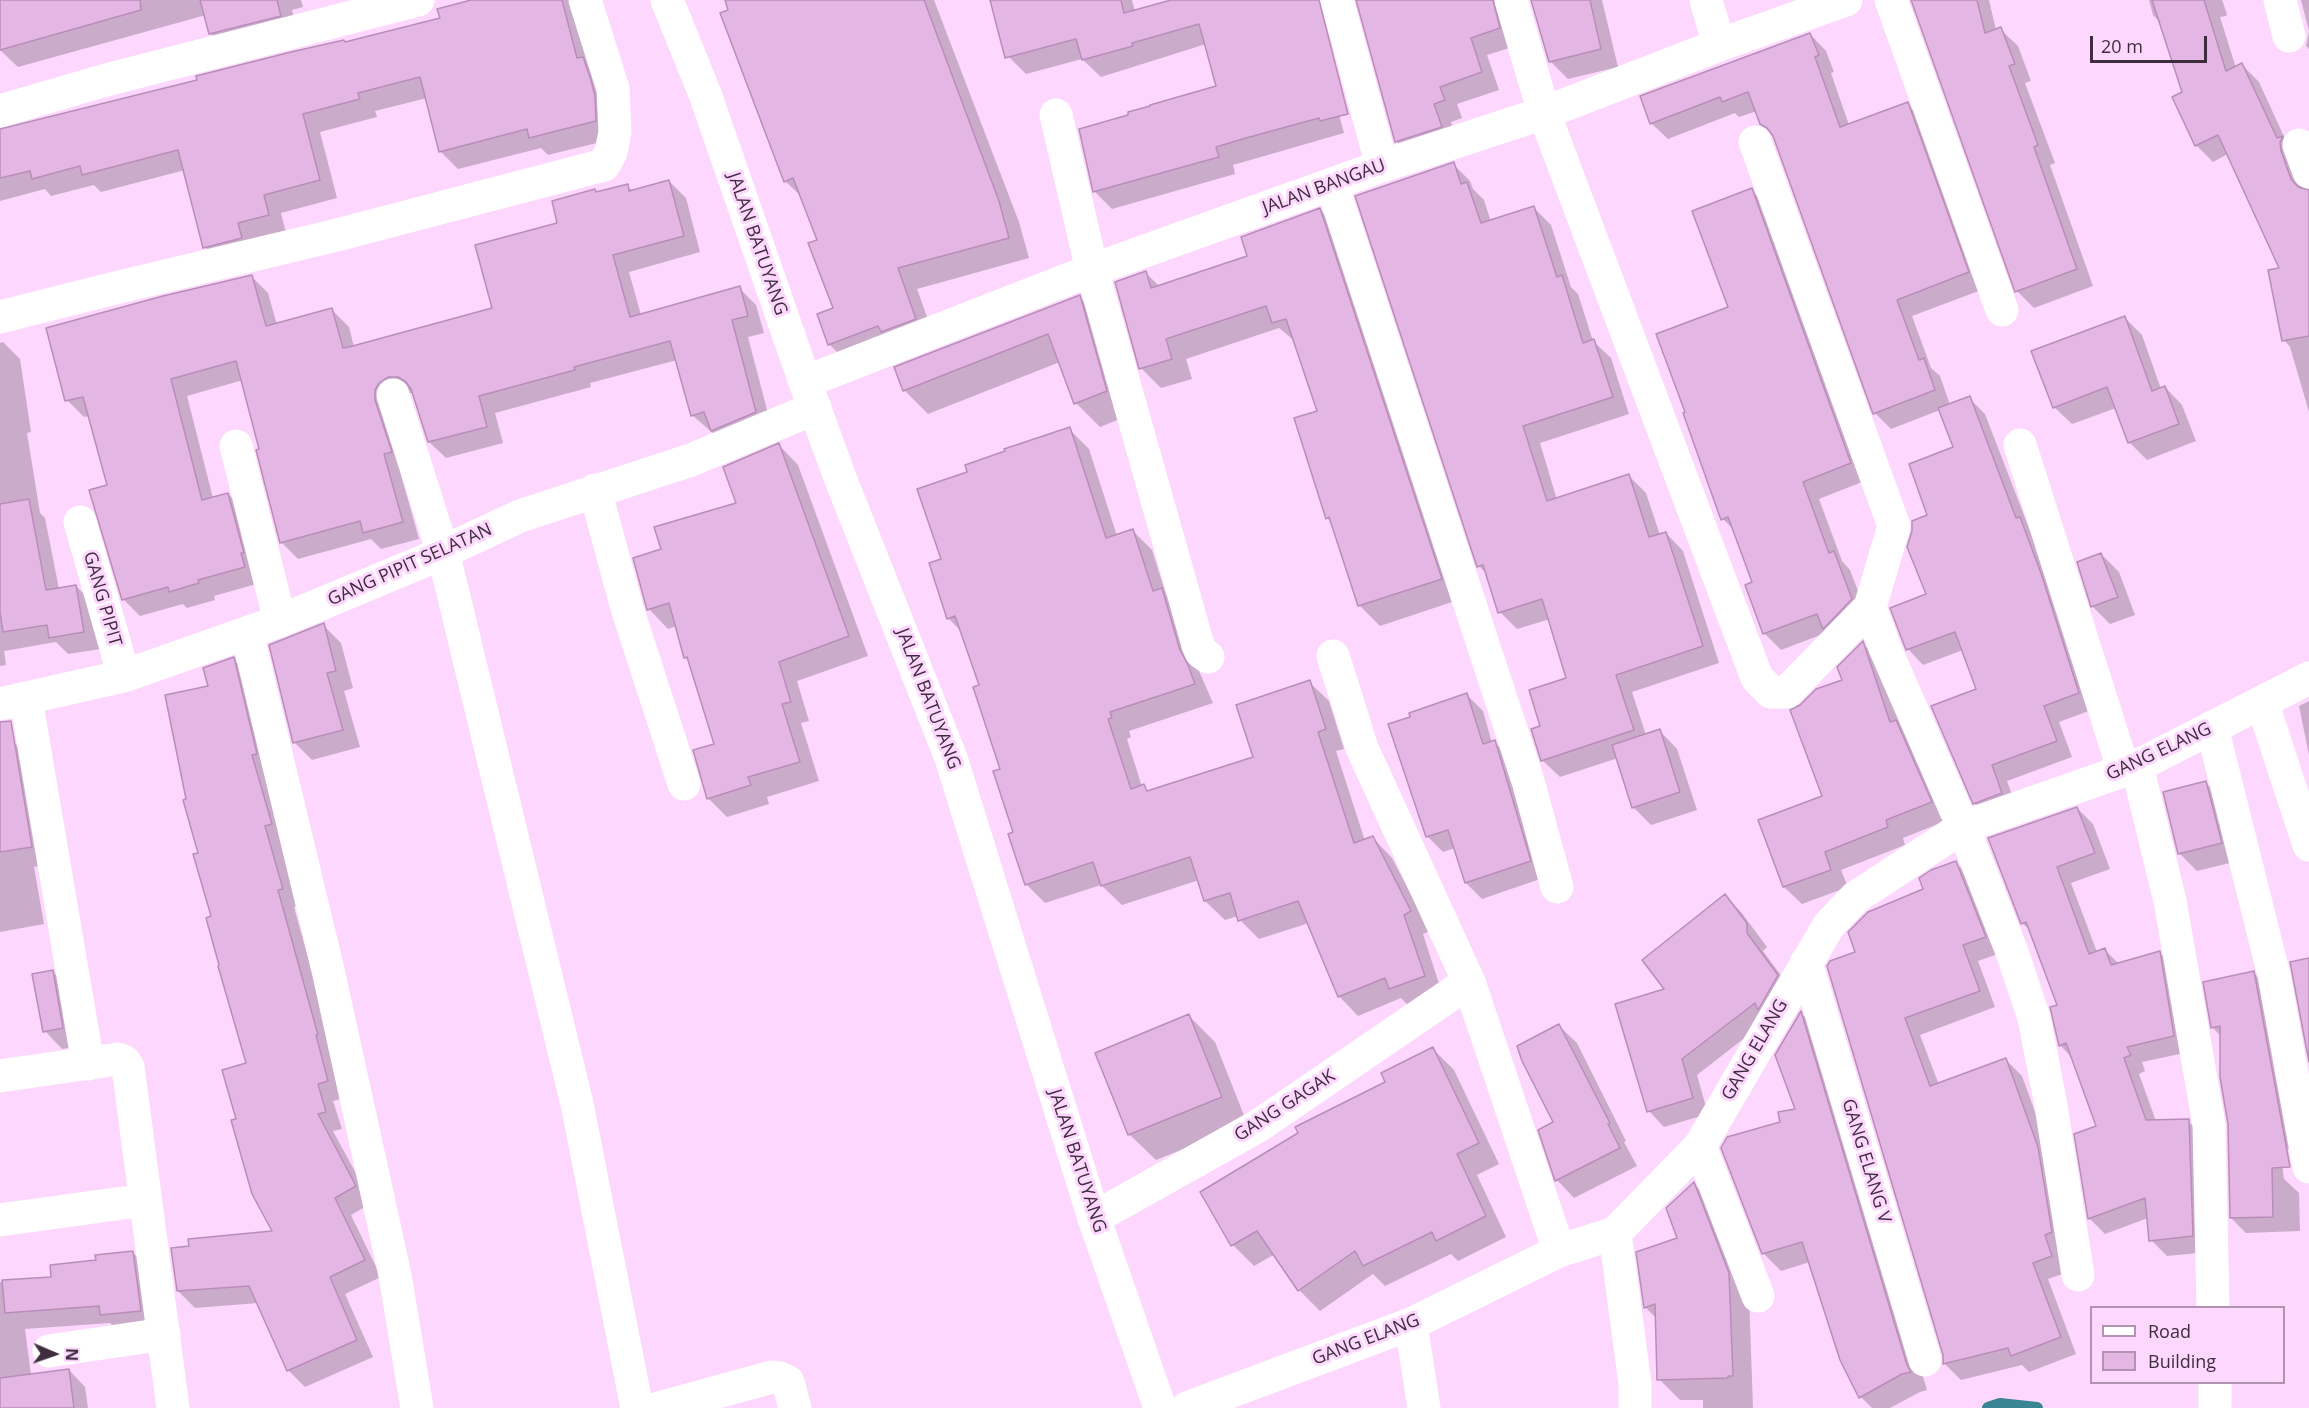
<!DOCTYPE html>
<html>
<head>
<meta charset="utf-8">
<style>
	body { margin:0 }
	#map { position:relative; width:2309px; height:1408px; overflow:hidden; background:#fdd7fd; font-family:"Open Sans",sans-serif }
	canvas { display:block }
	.legend { position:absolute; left:2090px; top:1306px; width:195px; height:78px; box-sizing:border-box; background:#fdd7fd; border:2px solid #b193b1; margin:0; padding:8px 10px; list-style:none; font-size:18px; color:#3f2d3f }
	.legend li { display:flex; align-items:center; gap:12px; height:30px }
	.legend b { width:30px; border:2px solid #b193b1 }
	.north { position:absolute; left:24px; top:1324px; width:60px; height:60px; -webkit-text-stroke:4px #fdd7fd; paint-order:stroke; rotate:92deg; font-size:16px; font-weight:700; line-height:24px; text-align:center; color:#3f2d3f }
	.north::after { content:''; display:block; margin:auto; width:21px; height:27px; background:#3f2d3f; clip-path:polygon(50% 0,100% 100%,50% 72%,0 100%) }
	.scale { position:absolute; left:2090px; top:36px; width:117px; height:27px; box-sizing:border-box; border:3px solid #3f2d3f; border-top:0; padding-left:8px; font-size:18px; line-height:21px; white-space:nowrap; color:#3f2d3f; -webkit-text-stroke:4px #fdd7fd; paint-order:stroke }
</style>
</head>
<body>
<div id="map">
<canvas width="2309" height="1408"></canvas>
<ul class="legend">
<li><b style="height:8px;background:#fff"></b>Road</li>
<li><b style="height:16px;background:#e4b6e4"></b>Building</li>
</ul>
<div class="north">N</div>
<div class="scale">20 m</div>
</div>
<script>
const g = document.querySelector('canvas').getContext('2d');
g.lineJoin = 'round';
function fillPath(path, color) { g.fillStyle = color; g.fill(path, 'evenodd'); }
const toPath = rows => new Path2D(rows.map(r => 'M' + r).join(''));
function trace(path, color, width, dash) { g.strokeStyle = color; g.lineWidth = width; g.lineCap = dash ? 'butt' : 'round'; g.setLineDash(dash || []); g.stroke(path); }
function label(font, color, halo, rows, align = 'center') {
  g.font = font + ' "Open Sans",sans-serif'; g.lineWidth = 6; g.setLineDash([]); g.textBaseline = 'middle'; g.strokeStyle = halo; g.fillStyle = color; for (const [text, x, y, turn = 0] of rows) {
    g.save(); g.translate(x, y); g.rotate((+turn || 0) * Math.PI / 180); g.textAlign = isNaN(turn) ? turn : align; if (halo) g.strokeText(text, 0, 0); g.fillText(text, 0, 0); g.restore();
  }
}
fillPath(toPath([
	[0,0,301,0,303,7,292,10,298,33,228,51,210,33,206,15,18,67,0,50],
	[477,0,575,0,613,139,548,155,541,148,458,169,440,151,427,98,375,111,377,117,320,132,337,198,281,213,286,233,223,265,205,247,185,170,101,192,94,185,51,196,45,189,0,201,0,130,442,19],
	[726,0,934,0,1019,222,1029,258,917,289,935,339,850,365,830,345,818,315,835,309,819,241,802,197,785,181],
	[993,0,1132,0,1135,11,1177,0,1308,0,1344,133,1233,165,1235,174,1112,209,1095,192,1218,87,1206,44,1101,77,1082,59,1026,74,1009,57],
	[1357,0,1504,0,1516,46,1487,55,1499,90,1457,104,1462,118,1451,122,1458,144,1414,159,1396,141],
	[1532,0,1602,0,1618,67,1568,79,1550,61],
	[1913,0,1989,0,1996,30,2000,29,2018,46,2031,81,2025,83,2055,163,2050,165,2093,286,2034,308,2017,291],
	[2149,0,2222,0,2227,14,2226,16,2220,17,2236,68,2242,65,2259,82,2286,141,2306,192,2309,192,2309,412,2290,347,2284,340,2281,269,2228,154,2213,162,2196,145,2184,93,2160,22,2153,15],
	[2301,0,2309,0,2309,49,2306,46,2309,31],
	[1810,34,1826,51,1834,72,1831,73,1849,125,1907,104,1923,120,1984,289,1912,316,1931,368,1940,376,1950,405,1969,398,1985,414,2029,528,2035,534,2094,709,2059,722,2072,757,2007,781,2017,809,1990,818,1974,803,1978,690,1963,650,1923,665,1908,649,1892,609,1928,595,1929,516,1955,448,1940,410,1891,429,1875,413,1774,136,1762,124,1757,111,1739,117,1735,113,1668,139,1651,123],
	[1453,164,1470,181,1473,189,1484,200,1491,222,1534,208,1551,225,1571,287,1578,294,1593,341,1611,358,1629,414,1540,443,1557,500,1629,476,1646,493,1660,535,1666,533,1683,551,1719,663,1632,692,1646,735,1660,731,1677,749,1697,810,1651,825,1633,807,1618,758,1560,777,1542,760,1542,727,1568,678,1550,619,1517,629,1500,612,1488,575,1479,566],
	[669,181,686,198,700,252,629,272,641,315,739,288,756,305,764,333,748,337,772,429,729,447,692,415,677,360,590,383,591,387,495,413,503,443,446,458,429,442,414,393,405,393,400,471,419,539,381,549,371,539,298,559,281,542,261,450,243,380,187,396,213,498,228,494,245,511,260,583,214,596,215,600,187,608,183,604,140,616,123,599,108,486,89,416,84,417,67,400,251,276,268,293,277,325,332,310,349,327,354,347,494,310,559,224,595,191,598,193,627,186,633,191],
	[1751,190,1768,207,1867,480,1819,499,1842,561,1850,570,1868,617,1781,650,1764,633,1754,583,1735,531,1723,519,1730,308],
	[1320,210,1340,230,1461,599,1380,626,1359,605,1332,523,1327,518,1319,412,1296,342,1279,328,1186,359,1192,379,1161,388,1141,368,1145,272,1160,287,1249,257],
	[1079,297,1103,320,1130,415,1100,427,1076,403,1060,362,928,414,904,390],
	[2124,317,2142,335,2161,389,2165,387,2182,405,2196,441,2147,460,2129,442,2116,408,2072,424,2054,407],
	[3,342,20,359,31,432,27,433,40,513,45,518,59,589,76,586,93,603,101,649,68,654,56,642,4,651,6,665,0,666,0,343],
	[1069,429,1089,449,1117,536,1133,531,1152,550,1166,594,1181,609,1199,671,1213,703,1129,731,1131,737,1127,739,1142,787,1150,792,1255,758,1309,682,1329,701,1344,749,1336,751,1365,841,1373,838,1392,858,1430,931,1423,934,1443,996,1410,1007,1401,998,1358,1016,1339,996,1309,923,1259,939,1240,920,1238,916,1225,920,1205,901,1199,880,1122,905,1101,885,1045,903,1026,884,1002,770,981,686,963,633,948,618,942,560,969,473],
	[779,445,798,465,868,656,797,681,809,721,801,723,819,781,767,797,769,804,727,817,708,798,716,745,691,663,685,658,676,626,668,629,649,609,663,550,738,504],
	[2101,554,2119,572,2135,615,2110,624,2093,607,2079,563],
	[323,625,341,643,353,688,344,691,360,747,312,760,294,742],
	[1863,644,1880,661,1948,820,1903,838,1905,845,1841,870,1848,887,1802,904,1784,887,1760,821,1824,797,1844,680],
	[233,659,250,676,299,905,294,907,334,1051,344,1098,333,1101,342,1129,333,1131,372,1203,351,1215,381,1277,345,1294,373,1357,305,1387,288,1370,258,1303,195,1308,178,1291,275,1233,248,1064,212,918,188,800,209,687],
	[1467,695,1483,711,1492,743,1494,742,1510,758,1546,877,1482,899,1466,883,1455,848,1443,852,1427,836],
	[2309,701,2309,755,2299,706],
	[13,742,31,759,49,864,34,867,44,924,0,932,0,744],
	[2206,783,2223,801,2238,861,2197,871,2179,853],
	[2077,808,2093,824,2110,869,2071,883,2097,952,2105,950,2119,964,2159,952,2175,968,2189,1052,2142,1062,2145,1071,2139,1074,2156,1121,2188,1121,2204,1137,2208,1252,2167,1256,2151,1240,2148,1218,2105,1234,2089,1218,2098,1127,2073,1059,2060,1045,2058,1006,2031,931,2022,923],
	[1956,863,1972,879,2001,953,1978,961,1995,1007,1920,1035,1939,1085,2006,1060,2022,1076,2054,1164,2068,1272,2048,1279,2076,1354,2029,1372,2022,1365,1961,1380,1945,1364,1944,1354,1857,953],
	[1725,896,1741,912,1767,947,1763,951,1793,992,1769,1019,1697,1075,1708,1114,1664,1127,1649,1111,1666,990],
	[52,971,70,989,80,1046,62,1049,45,1031],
	[2253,972,2268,987,2298,1147,2280,1150,2284,1179,2299,1193,2300,1231,2246,1233,2231,1218,2229,1124,2221,1036,2212,1027],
	[1801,1013,1818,1030,1927,1390,1920,1392,1890,1408,1872,1408,1861,1397,1810,1262,1781,1271,1763,1253,1781,1123,1797,1110],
	[1189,1016,1215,1042,1247,1123,1156,1160,1129,1134],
	[1559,1026,1577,1043,1626,1141,1624,1142,1637,1166,1574,1198,1557,1180,1555,1123],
	[1433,1049,1454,1070,1499,1164,1477,1175,1506,1237,1458,1261,1451,1254,1385,1286,1373,1274,1320,1311,1299,1290,1275,1254,1254,1266,1233,1245,1202,1193,1387,1083],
	[1694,1184,1714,1204,1749,1295,1753,1408,1703,1408,1703,1400,1680,1400,1659,1379,1657,1319,1645,1307,1679,1239],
	[133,1253,150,1270,157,1327,118,1331,110,1323,25,1329,31,1375,69,1370,85,1387,88,1408,0,1408,0,1282,53,1278,97,1262]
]), '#0003');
trace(toPath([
	[1988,1408,2000,1404,2037,1408]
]), '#3a8594', 12);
const building = toPath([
	[0,0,140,0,141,10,0,50,0,0],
	[200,0,277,0,281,16,209,34,200,0],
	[471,0,562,0,577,58,583,57,591,80,595,96,596,121,529,138,527,129,439,152,420,77,358,93,360,99,303,114,320,180,264,195,269,215,238,223,242,238,203,248,178,150,82,175,80,166,32,179,30,171,0,178,0,129,197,80,196,76,291,52,344,40,345,42,440,18,437,9,471,0],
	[725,0,924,0,999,201,1009,238,898,268,916,319,881,332,878,326,828,345,817,314,833,308,808,243,817,240,793,178,784,182,720,13,728,10,725,0],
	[990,0,1121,0,1124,13,1171,0,1319,0,1348,114,1320,121,1319,118,1246,138,1216,147,1219,157,1093,192,1079,129,1128,115,1128,112,1150,106,1150,105,1216,86,1199,24,1132,43,1133,46,1082,60,1076,39,1005,58,990,0],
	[1356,0,1493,0,1500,28,1471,38,1482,72,1440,87,1445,100,1434,104,1442,127,1395,142,1356,0],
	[1531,0,1590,0,1601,49,1549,62,1531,0],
	[1911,0,1977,0,1985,33,2001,27,2015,64,2009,66,2038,145,2034,147,2077,269,2015,292,1911,0],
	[2152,0,2204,0,2226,71,2242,63,2277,138,2283,136,2280,142,2281,151,2291,179,2298,187,2309,190,2309,336,2282,341,2268,270,2279,268,2218,135,2195,146,2172,97,2182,92,2152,0],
	[1810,33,1819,55,1815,57,1840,127,1908,102,1969,272,1897,300,1919,360,1924,358,1935,390,1873,414,1773,136,1767,128,1760,124,1748,92,1722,102,1720,97,1650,124,1640,96,1810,33],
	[1454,162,1461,184,1467,182,1481,223,1534,206,1557,277,1562,275,1583,343,1594,339,1613,397,1523,426,1547,501,1629,474,1649,537,1666,532,1703,646,1616,675,1634,730,1541,761,1531,729,1540,726,1529,690,1566,678,1542,599,1498,613,1483,565,1477,567,1355,196,1454,162],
	[669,180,684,236,613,255,630,317,740,286,748,316,732,320,756,412,711,431,704,412,691,416,670,341,574,367,575,370,479,396,487,427,428,442,411,389,406,382,398,377,388,377,379,383,375,390,375,400,392,452,384,454,403,522,363,533,360,521,280,543,256,450,259,449,236,361,171,379,202,500,228,493,244,553,241,553,245,567,198,580,199,583,169,592,168,587,122,600,89,490,107,485,83,397,65,401,46,328,163,296,252,275,266,326,332,308,343,348,349,347,492,308,475,245,557,223,552,201,595,189,596,192,628,184,629,191,669,180],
	[1752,188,1851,463,1803,482,1829,553,1834,551,1852,599,1823,629,1817,614,1763,634,1745,585,1752,582,1728,517,1721,520,1683,413,1685,412,1656,334,1728,307,1692,211,1752,188],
	[1320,208,1442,579,1358,606,1329,517,1326,519,1294,418,1317,411,1286,319,1272,323,1266,306,1166,339,1172,359,1139,369,1115,282,1146,271,1151,288,1247,256,1241,237,1320,208],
	[1080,295,1107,391,1074,404,1048,334,903,391,894,367,1080,295],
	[2125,316,2152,391,2165,386,2179,424,2128,443,2107,387,2053,408,2031,351,2125,316],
	[1970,396,2016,518,2020,517,2042,576,2079,693,2044,706,2057,741,1992,765,2002,793,1973,804,1931,706,1976,689,1955,632,1906,650,1890,608,1926,594,1907,547,1912,531,1912,521,1927,515,1909,464,1953,447,1938,408,1970,396],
	[1070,427,1106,538,1133,529,1153,591,1162,588,1180,650,1188,665,1195,684,1110,712,1112,718,1108,719,1131,789,1144,784,1147,791,1253,757,1236,705,1310,680,1326,729,1318,732,1354,843,1373,836,1411,911,1404,915,1425,976,1389,989,1385,978,1338,997,1298,901,1238,921,1230,893,1204,901,1190,857,1101,886,1093,862,1025,885,1008,834,1013,832,993,771,1000,769,973,687,979,685,955,616,947,619,929,563,941,559,917,489,967,472,965,465,1005,451,1004,449,1070,427],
	[779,443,849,636,779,662,791,702,782,704,800,762,748,777,751,785,707,799,693,750,714,744,687,657,684,658,669,603,647,610,633,558,661,549,654,527,736,503,723,467,779,443],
	[29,499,46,590,76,585,84,632,49,638,47,625,3,632,0,612,0,504,29,499],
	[2101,553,2118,597,2091,607,2077,562,2101,553],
	[324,623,336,671,327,673,343,730,293,743,269,645,324,623],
	[1863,641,1890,722,1896,720,1932,802,1886,820,1888,827,1825,852,1831,870,1783,887,1758,820,1822,796,1790,710,1800,705,1816,689,1842,680,1837,667,1863,641],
	[234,657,257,754,252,755,272,824,265,826,283,889,278,890,318,1035,316,1035,328,1081,318,1084,326,1112,318,1114,356,1186,335,1198,365,1260,330,1277,357,1340,287,1371,249,1286,177,1291,171,1248,189,1246,188,1239,272,1231,252,1194,231,1120,236,1119,222,1070,246,1063,218,966,219,965,206,918,211,916,193,854,198,853,183,800,186,799,165,695,208,686,203,668,234,657],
	[1467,693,1483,744,1495,740,1531,861,1465,883,1448,830,1426,837,1388,724,1410,717,1409,713,1467,693],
	[11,721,32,847,0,852,0,722,11,721],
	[1660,729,1680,792,1632,808,1612,745,1660,729],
	[2206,781,2222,843,2178,854,2163,792,2206,781],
	[2077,807,2095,853,2057,867,2089,954,2105,948,2111,965,2160,951,2174,1036,2127,1047,2131,1055,2124,1058,2146,1120,2189,1119,2193,1236,2149,1241,2145,1198,2088,1219,2074,1134,2096,1126,2066,1043,2059,1046,2050,1007,2057,1005,2026,922,2021,924,1988,838,2077,807],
	[1956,861,1986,937,1963,945,1980,991,1905,1018,1930,1086,2006,1058,2038,1147,2052,1232,2045,1235,2052,1256,2033,1263,2061,1337,2011,1356,2008,1348,1943,1364,1943,1355,1827,966,1830,961,1855,952,1848,932,1868,912,1923,889,1919,878,1931,870,1956,861],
	[1725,894,1747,923,1747,933,1778,975,1758,1010,1755,1003,1682,1059,1693,1098,1647,1112,1615,1004,1664,989,1642,960,1725,894],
	[2309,958,2309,1062,2290,962,2309,958],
	[53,970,63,1028,43,1032,32,974,53,970],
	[2254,971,2290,1167,2272,1168,2273,1217,2230,1218,2228,1124,2220,1077,2220,1026,2211,1028,2203,982,2254,971],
	[1801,1011,1907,1365,1911,1372,1902,1374,1859,1398,1840,1360,1802,1242,1762,1254,1721,1148,1727,1137,1780,1122,1778,1112,1795,1109,1775,1055,1801,1011],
	[1189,1014,1222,1097,1128,1135,1095,1053,1189,1014],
	[1559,1024,1610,1123,1608,1124,1620,1148,1555,1181,1538,1130,1553,1122,1522,1061,1517,1046,1559,1024],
	[1433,1047,1479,1143,1457,1154,1486,1216,1436,1241,1432,1232,1363,1266,1355,1251,1298,1291,1257,1231,1231,1246,1200,1192,1298,1133,1295,1127,1385,1082,1381,1073,1433,1047],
	[1694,1182,1729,1273,1733,1376,1728,1376,1728,1378,1657,1380,1655,1304,1644,1308,1636,1252,1677,1238,1666,1208,1694,1182],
	[133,1251,141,1311,100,1315,99,1306,5,1313,2,1280,51,1277,50,1265,96,1260,95,1255,133,1251],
	[69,1369,74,1408,0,1408,0,1378,69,1369]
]);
fillPath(building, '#e4b6e4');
trace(building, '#b98db9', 1.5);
trace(toPath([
	[1337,0,1382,166],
	[1511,0,1544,113,1757,678,1771,692,1787,692,1870,607,1894,526,1755,142],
	[1706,0,1719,45],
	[1891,0,2002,310],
	[2280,0,2289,36],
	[0,111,106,80,418,0],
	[1056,115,1092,270,1198,645,1201,652,1208,657],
	[2299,145,2309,172],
	[1332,185,1528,781,1557,887],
	[0,317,111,289,337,235,604,165,611,152,615,132,613,89,585,0],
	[805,382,1092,270,1382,166,1544,113,1719,45,1846,0],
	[393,395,443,552,577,1104,637,1408],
	[2020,445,2124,771],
	[236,446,280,621],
	[595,490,627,608,684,784],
	[80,522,124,676],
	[1870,607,1885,648,1963,827,2012,952,2034,1018,2050,1100,2078,1275],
	[247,633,328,970,395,1275,417,1408],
	[1333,656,1362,748,1469,982,1559,1251],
	[26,699,88,1064],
	[2262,702,2309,845],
	[0,704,124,676,280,621,424,561,520,516,691,460,815,408],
	[2212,727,2274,975,2309,1167],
	[2137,766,2170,901,2209,1125,2213,1308],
	[1806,963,1925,1360],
	[0,1076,118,1059,125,1062,128,1067,173,1408],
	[1700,1146,1758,1296],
	[1094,1218,1258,1126,1469,982],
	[0,1220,145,1200],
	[1615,1233,1635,1384,1635,1408],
	[1411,1324,1424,1408],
	[49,1351,164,1334],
	[2215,1382,2215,1405],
	[659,1408,772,1377,780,1378,788,1382,795,1408],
	[1187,1408,1411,1324,1559,1251,1615,1233,1700,1146,1829,925,1856,897,1963,827,2137,766,2309,678]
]), '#fff', 33);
trace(toPath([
	[667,0,705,94,805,382,841,480,951,758,1094,1218,1160,1408]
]), '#fff', 33);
label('18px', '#3f2d3f', '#fdd7fd', [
	["JALAN BANGAU",1324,187,-20],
	["JALAN BATUYANG",757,244,71],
	["GANG PIPIT SELATAN",410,565,-24],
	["GANG PIPIT",102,599,74],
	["JALAN BATUYANG",928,699,69],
	["GANG ELANG",2159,752,-25],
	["GANG ELANG",1755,1050,-60],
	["GANG GAGAK",1285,1106,-33],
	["JALAN BATUYANG",1077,1161,72],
	["GANG ELANG V",1866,1161,73],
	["GANG ELANG",1366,1340,-21]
]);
</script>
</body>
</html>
